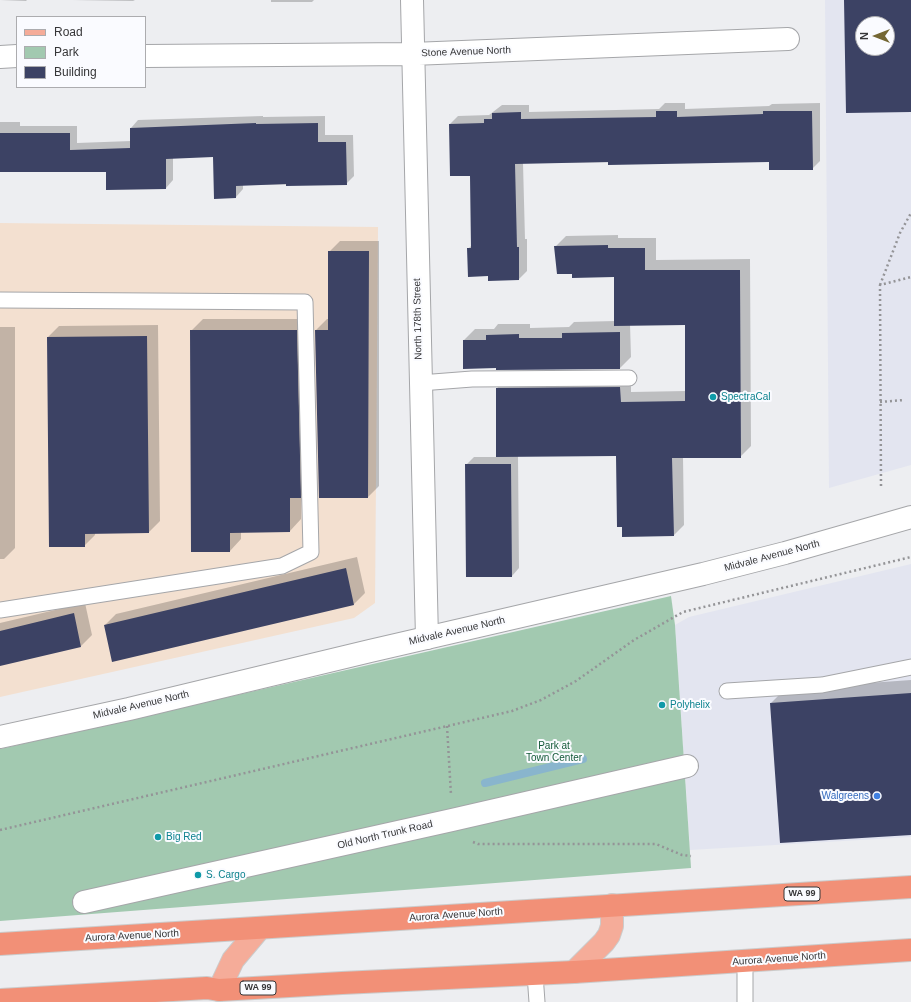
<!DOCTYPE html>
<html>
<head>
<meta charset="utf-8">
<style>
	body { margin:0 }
	#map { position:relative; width:911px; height:1002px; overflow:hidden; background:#edeef1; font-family:Arial,sans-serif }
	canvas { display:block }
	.legend { position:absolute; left:16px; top:16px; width:130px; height:72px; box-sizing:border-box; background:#fafbff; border:1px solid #acacaf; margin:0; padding:5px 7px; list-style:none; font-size:12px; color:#363638 }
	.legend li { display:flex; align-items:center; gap:8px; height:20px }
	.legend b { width:20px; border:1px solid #acacaf }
	.north { position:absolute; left:855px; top:16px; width:40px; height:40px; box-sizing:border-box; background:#fafbff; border:1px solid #acacaf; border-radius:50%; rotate:270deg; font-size:11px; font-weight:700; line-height:16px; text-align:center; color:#363638 }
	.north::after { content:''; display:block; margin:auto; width:14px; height:18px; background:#746734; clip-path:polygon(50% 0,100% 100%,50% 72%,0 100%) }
</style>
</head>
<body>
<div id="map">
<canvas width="911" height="1002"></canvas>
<ul class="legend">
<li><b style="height:5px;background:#f5ac99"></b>Road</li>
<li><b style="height:11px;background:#a2c9b0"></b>Park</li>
<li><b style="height:11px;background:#3c4264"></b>Building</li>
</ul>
<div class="north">N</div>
</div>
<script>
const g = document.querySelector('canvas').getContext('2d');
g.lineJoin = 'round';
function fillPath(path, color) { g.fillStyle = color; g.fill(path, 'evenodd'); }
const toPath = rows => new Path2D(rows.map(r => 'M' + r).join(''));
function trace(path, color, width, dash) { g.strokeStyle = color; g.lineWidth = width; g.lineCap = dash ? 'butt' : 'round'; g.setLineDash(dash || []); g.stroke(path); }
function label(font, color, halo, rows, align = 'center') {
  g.font = font + ' Arial,sans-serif'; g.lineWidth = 4; g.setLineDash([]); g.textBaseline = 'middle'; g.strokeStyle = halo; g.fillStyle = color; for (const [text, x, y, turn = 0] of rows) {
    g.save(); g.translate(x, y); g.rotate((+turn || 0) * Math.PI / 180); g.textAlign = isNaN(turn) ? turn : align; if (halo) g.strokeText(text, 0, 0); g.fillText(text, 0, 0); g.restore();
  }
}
fillPath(toPath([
	[825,0,911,0,911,465,829,488],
	[863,24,887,24,887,48,863,48],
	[911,564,911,837,690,850,675,625,689,617]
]), '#e3e5f0');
fillPath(toPath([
	[0,223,378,227,375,603,354,618,0,697]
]), '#f3e0d0');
fillPath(toPath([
	[671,596,675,625,691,868,0,921,0,749]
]), '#a2c9b0');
fillPath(toPath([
	[0,0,27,0,26,1],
	[72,0,135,0,133,1],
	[271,0,314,0,312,2,271,2],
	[665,103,685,103,685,109,769,106,772,104,820,103,820,161,812,169,770,161,523,163,525,239,527,239,527,271,519,279,489,275,468,249,472,245,471,175,450,124,458,116,489,115,502,105,529,105,529,112,659,109],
	[263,116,263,117,325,116,325,135,353,135,354,176,346,184,243,185,243,189,236,197,214,156,173,157,173,180,166,188,107,171,0,171,0,122,20,122,20,126,77,126,77,143,131,141,131,128,138,120],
	[618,235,618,238,656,238,656,260,750,259,751,446,740,457,683,457,684,525,674,535,623,526,617,455,518,456,519,568,512,576,466,465,474,457,497,457,497,388,508,378,631,377,631,392,686,391,686,324,630,324,631,357,620,368,497,367,464,340,475,329,494,329,498,324,530,324,530,328,569,327,574,322,615,321,615,276,573,273,555,247,566,236],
	[340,241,379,241,379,486,368,497,316,330,327,319,329,319,329,252],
	[203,319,307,319,311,486,301,496,301,519,290,531,241,532,241,539,230,551,191,331],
	[158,325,160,521,149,532,95,533,95,535,84,546,48,337,59,326],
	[0,327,15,327,15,548,4,559,0,559],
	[357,557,365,593,354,604,113,660,105,625,116,614],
	[85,603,92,635,81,646,0,665,0,623],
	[911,680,911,834,771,703,785,689]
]), '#0003');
trace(toPath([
	[485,783,583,759]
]), '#89b5cd', 8);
fillPath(toPath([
	[844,0,911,0,911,112,846,113],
	[863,24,887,24,887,48,863,48],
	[656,111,677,111,677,117,763,114,763,111,812,111,813,170,769,170,769,162,608,165,608,162,515,164,517,247,519,247,519,280,488,281,488,276,468,277,467,248,471,248,470,176,450,176,449,124,484,123,484,119,492,119,492,113,521,112,521,119,656,117],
	[256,123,256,124,318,123,318,142,346,142,347,185,286,186,286,184,236,186,236,198,214,199,213,157,166,159,166,189,106,190,106,172,0,172,0,133,70,133,70,150,130,148,130,128],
	[608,245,608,248,645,248,645,270,740,270,741,458,672,458,674,536,622,537,622,527,617,527,616,456,496,457,496,388,620,387,621,402,685,401,685,325,614,326,614,277,572,278,572,274,557,274,554,246],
	[328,251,369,251,368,498,319,498,315,330,328,330],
	[190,330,297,330,301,498,290,498,290,532,230,533,230,552,191,552],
	[620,332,620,369,496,370,496,368,463,369,463,340,486,340,486,335,519,334,519,338,562,338,562,333],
	[147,336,149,533,85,534,85,547,49,547,47,337],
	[465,464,511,464,512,577,466,577],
	[346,568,354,605,112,662,104,625],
	[74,613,81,647,0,666,0,631],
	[911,693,911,835,780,843,770,703]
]), '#3c4264');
const service = toPath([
	[0,300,305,302,311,552,282,566,0,610],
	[420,383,472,379,629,378],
	[727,691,822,685,911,667],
	[535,974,537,1002],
	[745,1002,745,961]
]);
const pedestrian = toPath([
	[84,902,452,820,687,766]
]);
const minor = toPath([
	[412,0,427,638],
	[145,56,412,54,788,39],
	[0,57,17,56]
]);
const tertiary = toPath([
	[0,737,129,709,370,651,703,574,785,553,911,517]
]);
const primary = toPath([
	[574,972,604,942,609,935,612,926,612,905],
	[219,990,233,960,260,928]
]);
const trunk = toPath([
	[0,944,911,887],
	[0,1000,207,988,219,990,342,983,574,972,911,950]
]);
trace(service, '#a5a6a9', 17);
trace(pedestrian, '#a5a6a9', 24);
trace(minor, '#a5a6a9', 24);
trace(tertiary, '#a5a6a9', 24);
trace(primary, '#cbcbcb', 24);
trace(trunk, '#cbcbcb', 24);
trace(toPath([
	[880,285,900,233,911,213],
	[880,402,904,400],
	[881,486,880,285,911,277],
	[447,726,451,795],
	[0,830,512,711,541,700,576,681,634,640,683,612,911,557],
	[473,842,478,844,656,844,682,855,691,856]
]), '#949497', 2.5, [2, 3]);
trace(service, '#fff', 15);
trace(pedestrian, '#fff', 22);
trace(minor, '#fff', 22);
trace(tertiary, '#fff', 22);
trace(primary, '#f5ac99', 22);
trace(trunk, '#f29077', 22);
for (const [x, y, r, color] of [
	[713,397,4,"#0f9aa8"],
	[662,705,4,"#0f9aa8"],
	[877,796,4,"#3f7fe0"],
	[158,837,4,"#0f9aa8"],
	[198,875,4,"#0f9aa8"]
]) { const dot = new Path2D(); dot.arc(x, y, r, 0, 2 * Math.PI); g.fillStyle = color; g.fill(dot); trace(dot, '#fafbff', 1.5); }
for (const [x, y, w] of [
	[802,894,36],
	[258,988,36]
]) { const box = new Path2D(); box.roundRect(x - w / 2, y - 7, w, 14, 3); g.fillStyle = '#fafbff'; g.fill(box); trace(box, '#363638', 1); }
label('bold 9px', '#363638', null, [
	["WA 99",802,894],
	["WA 99",258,988]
]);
label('10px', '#363638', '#fafbff', [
	["Stone Avenue North",466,52,-2],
	["North 178th Street",418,319,-91],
	["Midvale Avenue North",772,556,-15],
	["Midvale Avenue North",457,631,-13],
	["Midvale Avenue North",141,705,-13],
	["Old North Trunk Road",385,835,-13],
	["Aurora Avenue North",456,915,-4],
	["Aurora Avenue North",132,936,-3],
	["Aurora Avenue North",779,959,-4]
]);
label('10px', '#0d838f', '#fafbff', [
	["SpectraCal",721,397],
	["Polyhelix",670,705],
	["Big Red",166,837],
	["S. Cargo",206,875]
], 'left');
label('10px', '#135938', '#fafbff', [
	["Park at",554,746],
	["Town Center",554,758]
]);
label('10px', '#366cbe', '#fafbff', [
	["Walgreens",869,796]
], 'right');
</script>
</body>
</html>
